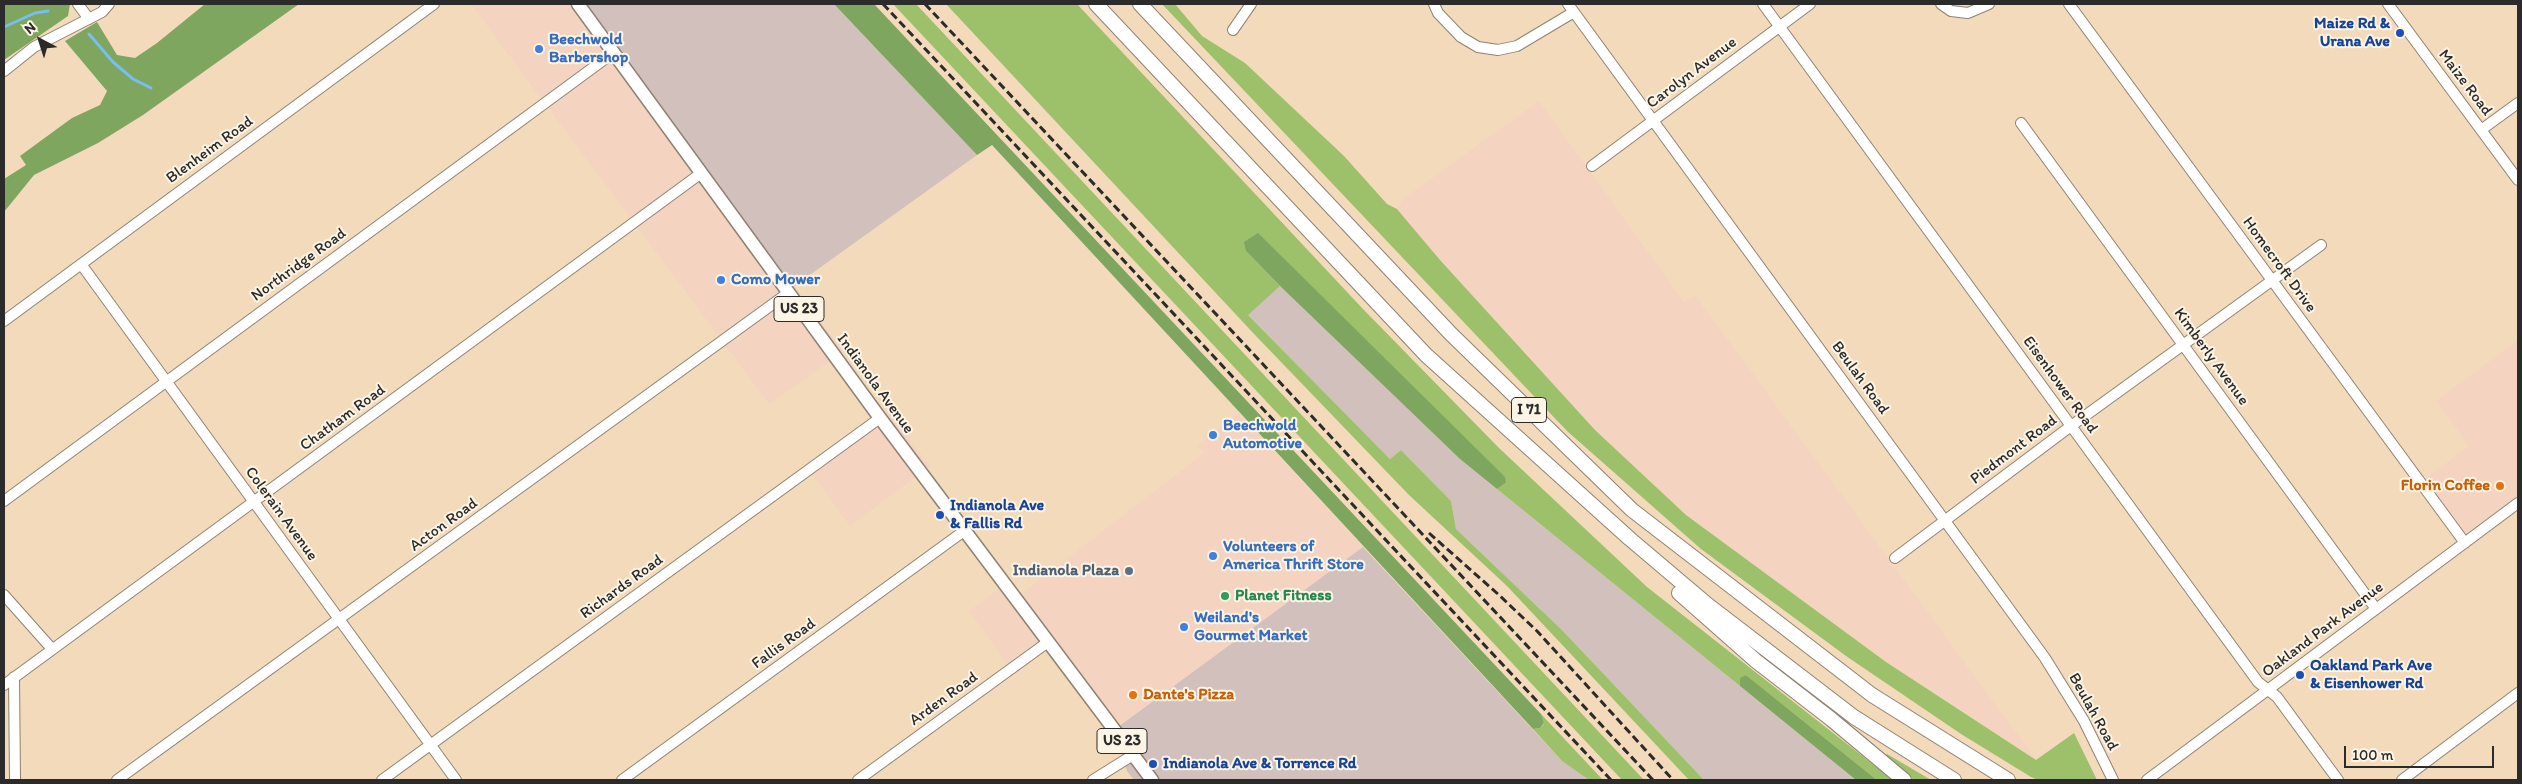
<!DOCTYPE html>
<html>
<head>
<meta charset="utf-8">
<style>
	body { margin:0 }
	#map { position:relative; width:2522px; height:784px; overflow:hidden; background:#f3dabb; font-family:Itim,sans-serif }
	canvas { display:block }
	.frame { position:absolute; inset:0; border:5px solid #2b2b2b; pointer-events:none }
	.north { position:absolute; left:15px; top:15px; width:50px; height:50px; -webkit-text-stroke:4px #fcf5e5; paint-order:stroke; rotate:320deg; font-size:14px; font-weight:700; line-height:20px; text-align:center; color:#2b2b2b }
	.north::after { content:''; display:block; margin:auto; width:18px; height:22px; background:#2b2b2b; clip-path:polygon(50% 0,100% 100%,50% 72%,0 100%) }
	.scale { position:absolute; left:2344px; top:746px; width:150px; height:22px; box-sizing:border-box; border:2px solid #2b2b2b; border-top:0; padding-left:6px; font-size:15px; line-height:18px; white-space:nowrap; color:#2b2b2b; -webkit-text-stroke:4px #fcf5e5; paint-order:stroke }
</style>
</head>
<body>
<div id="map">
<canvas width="2522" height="784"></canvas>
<div class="frame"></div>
<div class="north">N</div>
<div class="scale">100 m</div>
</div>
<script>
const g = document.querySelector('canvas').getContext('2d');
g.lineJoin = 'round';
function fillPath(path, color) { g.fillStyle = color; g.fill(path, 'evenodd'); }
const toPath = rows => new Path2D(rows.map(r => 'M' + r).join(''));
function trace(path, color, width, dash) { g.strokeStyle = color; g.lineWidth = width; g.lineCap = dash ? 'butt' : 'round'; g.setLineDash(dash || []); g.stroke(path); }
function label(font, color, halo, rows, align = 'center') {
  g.font = font + ' Itim,sans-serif'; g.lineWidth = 4; g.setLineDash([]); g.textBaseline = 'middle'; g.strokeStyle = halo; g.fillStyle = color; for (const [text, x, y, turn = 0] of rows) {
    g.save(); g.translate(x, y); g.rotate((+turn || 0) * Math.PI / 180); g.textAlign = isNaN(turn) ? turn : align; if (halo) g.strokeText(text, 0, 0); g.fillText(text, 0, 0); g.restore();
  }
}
fillPath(toPath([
	[471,4,574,4,786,292,794,286,843,352,769,404],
	[1539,101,1684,302,1695,295,2036,760,1886,662,1686,515,1595,430,1440,260,1397,209,1402,200],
	[2518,340,2518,502,2464,541,2421,482,2469,446,2436,401],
	[888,411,930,466,850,526,809,469],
	[1238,413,1363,547,1114,730,1015,599,1204,453,1197,446],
	[1003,586,1045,641,1009,666,969,611]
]), '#f5d3c1');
fillPath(toPath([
	[574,4,834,4,977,155,786,292],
	[1280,286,1460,459,1856,780,1704,780,1562,630,1456,529,1451,501,1401,450,1390,459,1247,314],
	[1363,547,1562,761,1589,780,1134,780,1127,771,1114,730]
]), '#d1c0bc');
fillPath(toPath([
	[893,4,916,4,1644,780,1622,780],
	[946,4,1077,4,1363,309,1499,448,1647,587,1893,780,1877,780,1746,675,1740,679,1740,686,1497,489,1506,483,1504,477,1425,400,1246,251,1280,286,1248,315,1390,459,1401,450,1451,501,1456,529,1562,630,1704,780,1689,780,1507,586,1409,495,1256,336],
	[1162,4,1175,4,1202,36,1245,63,1344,156,1387,204,1397,209,1440,260,1595,430,1686,515,1886,662,2036,760,2074,733,2097,780,2038,780,2031,777,1961,734,1846,656,1701,549,1567,431],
	[1541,714,1603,780,1589,780,1562,761,1533,729,1540,728,1544,724],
	[1887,754,1931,780,1914,780,1885,756]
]), '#9dc06a');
fillPath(toPath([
	[4,4,70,4,68,16,4,60],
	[205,4,299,4,143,115,98,143,34,175,4,212,4,179,26,165,20,156,72,118,100,105,107,91,65,41,97,22,117,55,135,58,157,43],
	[834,4,874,4,1541,714,1544,723,1540,728,1533,729,992,145,977,155],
	[1258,233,1505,477,1506,483,1497,489,1460,459,1280,286,1246,251,1244,242],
	[1746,675,1877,780,1856,780,1740,686,1740,678]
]), '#7ea65e');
trace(toPath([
	[4,27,35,13,48,11],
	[89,34,113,62,133,79,151,88]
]), '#77bff0', 3);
const minor = toPath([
	[78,4,89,19],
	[1434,4,1438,13,1461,37,1478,47,1498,50,1517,46,1574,12],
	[1568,4,2045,658,2084,721,2113,780],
	[1763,4,2258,682,2277,697,2338,780],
	[1941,4,1951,11,1968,13,1989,4],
	[2069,4,2465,543],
	[2388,4,2518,180],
	[1233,30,1251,4],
	[4,71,34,47,102,12,109,4],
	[2021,123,2376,609],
	[2481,130,2518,103],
	[1592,166,1810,4],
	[81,264,456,780],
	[4,321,434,4],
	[4,501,613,53],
	[1895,558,2071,426,2321,245],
	[4,595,52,649],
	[14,677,15,780],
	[4,685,700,174],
	[117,780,788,293],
	[382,780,880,418],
	[622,780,964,531],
	[858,780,1048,642],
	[1093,780,1133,755],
	[2147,780,2518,503],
	[2402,780,2518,693]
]);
const major = toPath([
	[578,4,880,418,1152,780]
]);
const highway = toPath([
	[1096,4,1426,355,1630,539,1708,605,1854,717,1954,780],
	[1140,4,1451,334,1632,510,1872,695,2008,780],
	[1679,593,1756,661,1831,719,1904,780]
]);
trace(minor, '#8f8273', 12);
trace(major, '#8f8273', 15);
trace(highway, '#8f8273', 16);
trace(minor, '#fff', 10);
trace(major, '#fff', 12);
trace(highway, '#fff', 14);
trace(toPath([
	[883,4,1611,780],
	[925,4,1653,780],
	[1429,533,1499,595,1537,631,1673,780]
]), '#2b2b2b', 3, [8, 4]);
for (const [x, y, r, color] of [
	[2400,33,5,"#1a4fb4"],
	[539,49,5,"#3f7fe0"],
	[721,280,5,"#3f7fe0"],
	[1213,435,5,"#3f7fe0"],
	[2500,486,5,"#e8710a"],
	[940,515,5,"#1a4fb4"],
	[1213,556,5,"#3f7fe0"],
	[1129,571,5,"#5c6f8a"],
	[1225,596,5,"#2e9e5b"],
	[1184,627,5,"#3f7fe0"],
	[2300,675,5,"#1a4fb4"],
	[1133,695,5,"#e8710a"],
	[1153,764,5,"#1a4fb4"]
]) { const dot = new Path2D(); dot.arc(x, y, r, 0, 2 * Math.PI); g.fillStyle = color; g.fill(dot); trace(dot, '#fcf5e5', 2); }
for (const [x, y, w] of [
	[799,309,50],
	[1529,410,35],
	[1122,741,50]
]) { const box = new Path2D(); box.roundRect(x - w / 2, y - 12.5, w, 25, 4); g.fillStyle = '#fcf5e5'; g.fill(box); trace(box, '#2b2b2b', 1); }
label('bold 15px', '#2b2b2b', null, [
	["US 23",799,309],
	["I 71",1529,410],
	["US 23",1122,741]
]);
label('bold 16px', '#164399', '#fcf5e5', [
	["Maize Rd &",2390,24,"right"],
	["Urana Ave",2390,42,"right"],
	["Indianola Ave",950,506],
	["& Fallis Rd",950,524],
	["Oakland Park Ave",2310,666],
	["& Eisenhower Rd",2310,684],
	["Indianola Ave & Torrence Rd",1163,764]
], 'left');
label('bold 16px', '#366cbe', '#fcf5e5', [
	["Beechwold",549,40],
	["Barbershop",549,58],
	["Como Mower",731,280],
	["Beechwold",1223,426],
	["Automotive",1223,444],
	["Volunteers of",1223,547],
	["America Thrift Store",1223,565],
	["Weiland's",1194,618],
	["Gourmet Market",1194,636]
], 'left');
label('16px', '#2b2b2b', '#fcf5e5', [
	["Carolyn Avenue",1692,73,-37],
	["Maize Road",2465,83,53],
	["Blenheim Road",210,150,-36],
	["Northridge Road",299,265,-36],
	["Homecroft Drive",2279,265,54],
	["Kimberly Avenue",2211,357,54],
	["Beulah Road",1860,378,54],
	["Indianola Avenue",875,384,54],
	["Eisenhower Road",2060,385,54],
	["Chatham Road",343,418,-36],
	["Piedmont Road",2014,450,-37],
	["Colerain Avenue",281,514,54],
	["Acton Road",444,525,-36],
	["Richards Road",622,587,-36],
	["Oakland Park Avenue",2323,630,-37],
	["Fallis Road",784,644,-36],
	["Arden Road",944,699,-36],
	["Beulah Road",2093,712,61]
]);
label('bold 16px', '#c56008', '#fcf5e5', [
	["Florin Coffee",2490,486],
	["Dante's Pizza",1143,695,"left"]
], 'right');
label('bold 16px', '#4e5e75', '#fcf5e5', [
	["Indianola Plaza",1119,571]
], 'right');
label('bold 16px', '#27864d', '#fcf5e5', [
	["Planet Fitness",1235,596]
], 'left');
</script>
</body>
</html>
